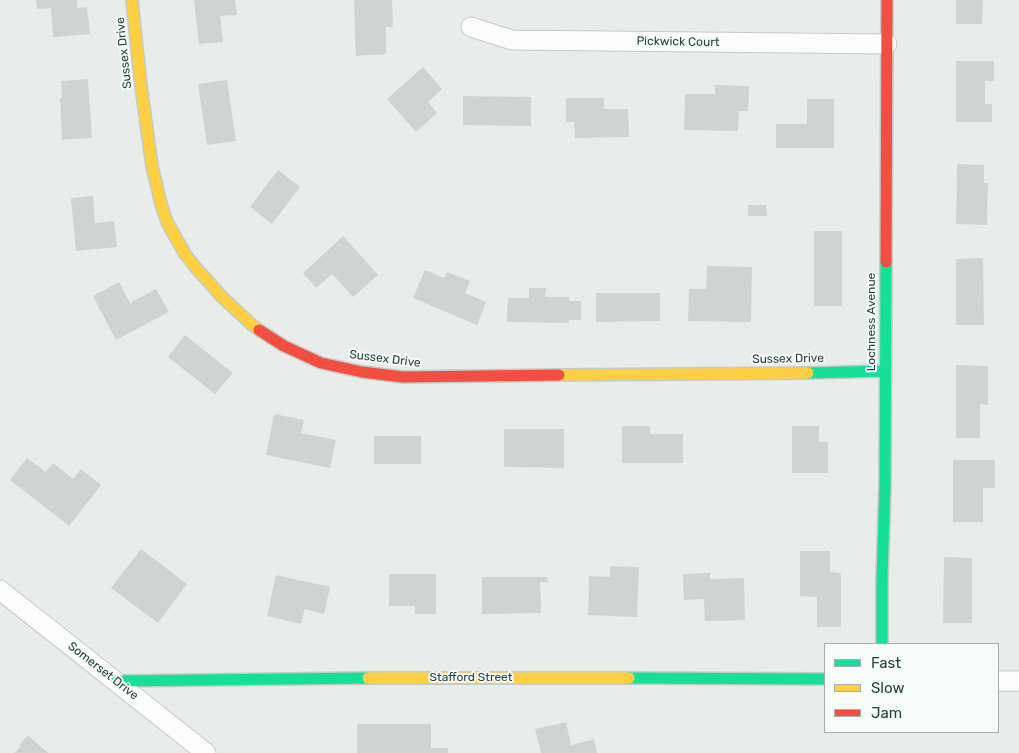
<!DOCTYPE html>
<html>
<head>
<meta charset="utf-8">
<style>
	body { margin:0 }
	#map { position:relative; width:1019px; height:753px; overflow:hidden; background:#e8edeb; font-family:Rubik,sans-serif }
	canvas { display:block }
	.legend { position:absolute; left:824px; top:643px; width:175px; height:90px; box-sizing:border-box; background:#f7fbf9; border:1px solid #a3b1ad; margin:0; padding:6px 9px; list-style:none; font-size:15px; color:#24423a }
	.legend li { display:flex; align-items:center; gap:10px; height:25px }
	.legend b { width:25px; border:1px solid #a3b1ad }
</style>
</head>
<body>
<div id="map">
<canvas width="1019" height="753"></canvas>
<ul class="legend">
<li><b style="height:6px;background:#16e098"></b>Fast</li>
<li><b style="height:6px;background:#ffcf43"></b>Slow</li>
<li><b style="height:6px;background:#f24e42"></b>Jam</li>
</ul>
</div>
<script>
const g = document.querySelector('canvas').getContext('2d');
g.lineJoin = 'round';
function fillPath(path, color) { g.fillStyle = color; g.fill(path, 'evenodd'); }
const toPath = rows => new Path2D(rows.map(r => 'M' + r).join(''));
function trace(path, color, width, dash) { g.strokeStyle = color; g.lineWidth = width; g.lineCap = dash ? 'butt' : 'round'; g.setLineDash(dash || []); g.stroke(path); }
function label(font, color, halo, rows, align = 'center') {
  g.font = font + ' Rubik,sans-serif'; g.lineWidth = 4; g.setLineDash([]); g.textBaseline = 'middle'; g.strokeStyle = halo; g.fillStyle = color; for (const [text, x, y, turn = 0] of rows) {
    g.save(); g.translate(x, y); g.rotate((+turn || 0) * Math.PI / 180); g.textAlign = isNaN(turn) ? turn : align; if (halo) g.strokeText(text, 0, 0); g.fillText(text, 0, 0); g.restore();
  }
}
fillPath(toPath([
	[36,0,77,0,77,8,87,7,90,34,53,37,51,8,37,9],
	[194,0,235,0,237,15,220,16,223,42,199,44],
	[354,0,392,0,393,27,386,27,386,54,356,56],
	[956,0,983,0,982,24,956,24],
	[956,61,994,61,994,81,985,81,985,104,992,104,992,122,956,122],
	[423,67,442,89,428,102,437,113,416,132,387,99],
	[88,79,92,138,62,140,60,98,62,98,61,81],
	[227,80,236,141,207,145,198,84],
	[715,85,749,86,748,111,739,111,738,131,684,130,685,94,715,94],
	[463,96,531,97,531,126,463,125],
	[566,98,604,98,604,109,628,109,629,137,575,138,574,122,566,122],
	[807,99,834,99,834,148,776,148,776,124,807,124],
	[957,164,984,165,984,183,988,183,987,225,956,224],
	[278,170,300,187,272,224,250,207],
	[93,196,95,223,114,221,117,247,76,251,71,198],
	[748,205,766,205,767,216,748,216],
	[814,231,842,231,842,306,814,306],
	[343,236,378,275,353,297,332,274,316,288,303,273],
	[983,258,984,325,956,325,956,259],
	[707,266,752,267,751,322,688,321,689,289,706,289],
	[425,270,444,278,447,272,470,281,465,293,486,302,477,325,413,298],
	[119,282,130,303,156,289,169,312,116,340,93,296],
	[529,288,546,288,545,297,569,297,569,301,581,301,581,320,569,320,569,323,507,322,508,298,529,298],
	[596,293,660,293,660,321,596,322],
	[185,335,233,373,215,394,168,357],
	[956,365,988,366,988,405,980,404,980,438,956,438],
	[274,414,304,420,301,433,336,440,330,468,266,455],
	[622,426,650,426,650,434,683,434,683,463,622,463],
	[792,426,819,426,819,442,828,442,828,473,792,473],
	[504,429,564,429,564,468,504,467],
	[374,436,421,436,421,464,374,464],
	[27,458,46,472,53,463,73,479,81,469,101,485,69,526,10,480],
	[953,460,995,460,995,488,983,488,983,522,953,522],
	[141,549,187,584,158,623,111,588],
	[800,551,830,551,830,572,841,573,841,627,817,627,817,597,800,596],
	[944,557,972,558,972,623,943,623],
	[610,566,639,567,637,617,588,615,589,576,610,577],
	[710,573,710,579,744,578,745,620,705,621,704,599,684,600,683,574],
	[389,574,436,574,436,614,415,614,415,606,389,606],
	[276,575,330,587,324,614,305,609,301,624,267,616],
	[482,577,547,577,548,582,540,582,541,613,482,614],
	[566,722,571,745,594,739,597,753,541,753,535,729],
	[357,724,431,724,431,748,448,748,448,753,357,753],
	[28,735,48,753,14,753,21,746,19,745]
]), '#cfd4d2');
const street = toPath([
	[471,27,512,40,887,44],
	[0,590,206,753],
	[998,681,1019,681]
]);
const fast = toPath([
	[808,373,885,371],
	[882,644,882,579,885,485,886,262],
	[629,678,825,679],
	[116,681,368,678]
]);
const slow = toPath([
	[132,0,141,86,152,166,161,204,167,222,185,254,197,269,222,297,251,324,259,330],
	[559,375,808,373],
	[368,678,629,678]
]);
const jam = toPath([
	[886,262,887,0],
	[259,330,284,346,321,363,362,372,403,377,559,375]
]);
trace(street, '#c5cac8', 21);
trace(fast, '#c3cbc8', 14);
trace(slow, '#c3cbc8', 14);
trace(jam, '#c3cbc8', 14);
trace(street, '#fcfcfc', 19);
trace(fast, '#16e098', 11);
trace(slow, '#ffcf43', 11);
trace(jam, '#f24e42', 11);
label('12px', '#24423a', '#f7fbf9', [
	["Pickwick Court",678,42,1],
	["Sussex Drive",124,53,-96],
	["Lochness Avenue",872,322,-90],
	["Sussex Drive",385,359,7],
	["Sussex Drive",788,359,-1],
	["Somerset Drive",103,671,38],
	["Stafford Street",471,678]
]);
</script>
</body>
</html>
